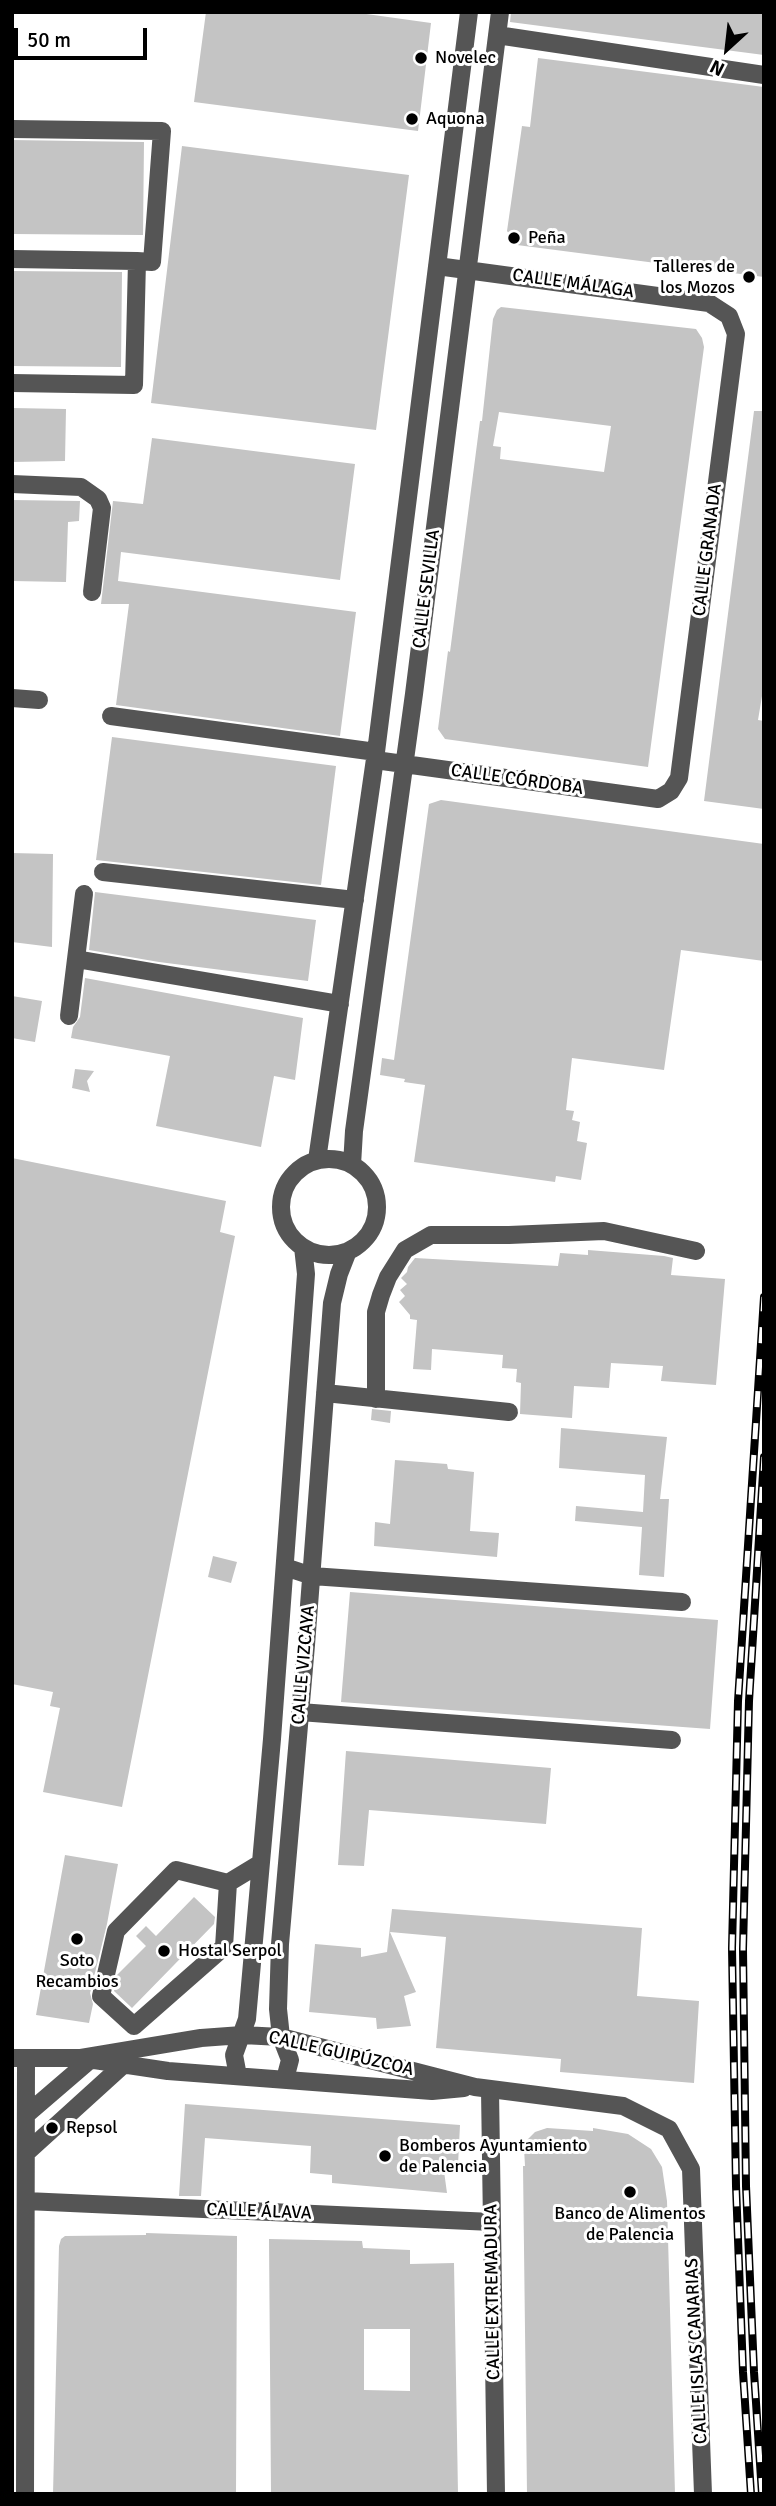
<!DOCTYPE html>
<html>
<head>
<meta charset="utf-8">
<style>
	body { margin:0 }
	#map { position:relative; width:776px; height:2506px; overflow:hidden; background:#fff; font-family:Signika,sans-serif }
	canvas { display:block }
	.frame { position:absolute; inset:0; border:14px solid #000; pointer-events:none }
	.north { position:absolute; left:692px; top:14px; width:70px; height:70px; -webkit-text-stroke:5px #fff; paint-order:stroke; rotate:207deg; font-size:19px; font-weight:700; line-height:28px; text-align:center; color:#000 }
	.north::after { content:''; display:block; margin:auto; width:24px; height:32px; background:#000; clip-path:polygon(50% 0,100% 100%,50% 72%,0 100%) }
	.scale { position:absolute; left:14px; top:28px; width:133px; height:32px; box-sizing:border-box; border:4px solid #000; border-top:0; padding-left:9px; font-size:21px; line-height:24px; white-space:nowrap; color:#000; -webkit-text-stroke:5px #fff; paint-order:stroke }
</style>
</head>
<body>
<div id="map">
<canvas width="776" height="2506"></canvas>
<div class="frame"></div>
<div class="north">N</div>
<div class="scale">50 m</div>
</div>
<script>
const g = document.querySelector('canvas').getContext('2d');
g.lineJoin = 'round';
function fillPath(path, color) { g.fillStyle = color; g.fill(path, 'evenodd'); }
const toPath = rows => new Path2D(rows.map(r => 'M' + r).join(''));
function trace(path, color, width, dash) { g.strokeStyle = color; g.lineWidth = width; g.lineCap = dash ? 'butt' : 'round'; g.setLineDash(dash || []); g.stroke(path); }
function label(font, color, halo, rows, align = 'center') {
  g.font = font + ' Signika,sans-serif'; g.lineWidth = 6; g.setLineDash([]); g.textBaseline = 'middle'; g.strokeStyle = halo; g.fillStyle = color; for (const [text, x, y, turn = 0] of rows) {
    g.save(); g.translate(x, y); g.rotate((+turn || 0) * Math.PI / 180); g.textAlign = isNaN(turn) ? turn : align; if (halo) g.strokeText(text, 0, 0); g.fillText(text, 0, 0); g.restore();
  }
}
fillPath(toPath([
	[206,12,352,12,431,23,418,131,194,102],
	[511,12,764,12,764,55,510,22],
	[538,58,764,87,764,277,517,245,507,231,522,126,530,127],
	[12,140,144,142,143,235,12,234],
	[182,146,409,175,376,430,151,403],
	[12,271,122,272,121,367,12,366],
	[501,307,696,329,702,338,704,347,648,767,445,739,438,729,448,651,450,652,480,421,482,421,493,319,497,310],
	[499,412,611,426,604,472,500,459,501,447,493,446],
	[12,408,66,409,65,461,12,462],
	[754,411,764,411,764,684,758,720,764,721,764,809,704,801],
	[152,438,355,464,340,580,121,552,118,581,356,612,340,736,116,705,129,604,101,604,113,501,143,504],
	[12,500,80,501,79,521,68,522,66,582,12,581],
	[112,737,336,766,321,885,96,860],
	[441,800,764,844,764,961,681,950,664,1070,572,1058,566,1110,574,1111,572,1120,580,1122,577,1141,587,1143,581,1180,556,1176,555,1182,414,1162,425,1085,404,1082,405,1079,380,1075,382,1058,394,1060,429,804],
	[12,853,53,854,52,947,12,942],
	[95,892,316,920,308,981,159,962,89,950],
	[85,978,303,1018,295,1080,274,1076,261,1147,156,1126,170,1056,71,1038,73,1027,80,1017],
	[12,996,42,1001,35,1042,12,1038],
	[75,1069,94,1071,87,1081,90,1092,72,1088],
	[12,1158,226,1201,220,1232,235,1236,122,1807,43,1792,60,1708,50,1706,53,1692,12,1684],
	[588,1250,664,1256,673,1258,671,1275,725,1279,716,1385,661,1381,663,1366,611,1363,609,1388,574,1386,572,1418,520,1414,521,1383,516,1382,517,1369,502,1368,503,1355,432,1349,431,1370,413,1369,417,1320,410,1319,410,1315,399,1302,405,1296,400,1290,407,1284,401,1278,407,1272,408,1267,415,1258,558,1266,560,1253,588,1255],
	[372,1409,391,1411,390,1423,371,1420],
	[561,1428,667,1437,660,1499,669,1499,664,1577,639,1575,642,1527,575,1521,576,1506,643,1512,645,1475,559,1468],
	[395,1460,447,1464,448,1469,474,1472,470,1531,499,1533,497,1557,374,1546,375,1522,390,1524],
	[213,1556,237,1562,231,1583,208,1577],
	[350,1592,718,1620,710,1729,341,1702],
	[346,1751,551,1768,546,1824,369,1810,364,1866,338,1865],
	[65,1855,118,1864,107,1924,90,1993,93,2004,89,2023,36,2015],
	[194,1897,215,1917,214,1924,132,2008,114,1991,117,1975,146,1946,136,1936,146,1926,156,1936],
	[392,1909,642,1928,637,1996,699,2001,694,2083,560,2072,561,2059,436,2048,446,1937,390,1932,416,1992,404,1996,411,2026,377,2029,376,2018,309,2012,315,1944,361,1948,361,1957,387,1952],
	[185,2104,460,2125,458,2165,443,2164,447,2193,332,2183,332,2175,310,2173,311,2146,205,2138,201,2196,179,2196],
	[547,2128,593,2131,593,2128,628,2134,651,2149,662,2167,667,2201,675,2494,527,2494,523,2166,525,2166,524,2148,528,2139,535,2132],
	[146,2233,237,2236,236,2494,53,2494,59,2246,61,2239,65,2236,146,2235],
	[269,2239,362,2241,363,2248,410,2250,410,2264,454,2263,458,2494,271,2494],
	[364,2329,410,2329,410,2391,364,2390]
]), '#c4c4c4');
trace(toPath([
	[497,35,764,75],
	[12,129,162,131,152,262,137,261],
	[12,259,137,261,134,385,12,383],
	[12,484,81,487,98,499,102,508,92,592],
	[12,698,39,700],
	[111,716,376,752],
	[375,760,658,799,671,791,679,778,736,334,729,316,709,303,437,266],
	[103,872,355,900],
	[76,959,340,1004],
	[69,1016,84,894],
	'281 1207a48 48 0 1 1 96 0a48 48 0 1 1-96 0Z',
	[317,1160,376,752,469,12],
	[352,1165,354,1131,414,694,500,12],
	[325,1393,509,1412],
	[376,1399,376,1312,381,1295,388,1277,405,1250,431,1235,509,1235,604,1231,696,1251],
	[285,1567,312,1576,682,1602],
	[300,1712,672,1740],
	[228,1883,176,1870,116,1931,101,1996,134,2026,224,1947,228,1883,261,1863],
	[12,2058,81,2058,168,2071,432,2091,464,2088],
	[81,2058,201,2038,242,2035,281,2037,475,2087,623,2106,669,2129,691,2169,703,2494],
	[238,2076,234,2055,247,2019,272,1739,306,1274,303,1247],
	[285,2079,290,2060,281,2037,278,2009,280,1944,306,1645,332,1303,339,1274,348,1251],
	[490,2090,496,2494],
	[26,2115,90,2060],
	[26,2153,123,2065],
	[26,2201,492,2222],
	[25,2494,26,2059]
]), '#555', 18);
const rail = toPath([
	[751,2494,743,2372,736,2186,732,1948,738,1701,764,1297],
	[762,2494,754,2372,746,2186,743,1949,749,1701,764,1457]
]);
trace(rail, '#000', 8);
trace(rail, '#fff', 5, [16]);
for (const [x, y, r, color] of [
	[421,58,7,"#000"],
	[412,119,7,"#000"],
	[514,238,7,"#000"],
	[749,277,7,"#000"],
	[77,1939,7,"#000"],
	[164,1951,7,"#000"],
	[52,2128,7,"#000"],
	[385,2156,7,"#000"],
	[630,2192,7,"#000"]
]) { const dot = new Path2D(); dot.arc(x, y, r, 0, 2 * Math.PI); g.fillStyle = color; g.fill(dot); trace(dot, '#fff', 2.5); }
label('18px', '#000', '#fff', [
	["Novelec",435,58],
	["Aquona",426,119],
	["Peña",528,238],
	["Talleres de",735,267,"right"],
	["los Mozos",735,288,"right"],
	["Hostal Serpol",178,1951],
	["Soto",77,1961,"center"],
	["Recambios",77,1982,"center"],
	["Repsol",66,2128],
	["Bomberos Ayuntamiento",399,2146],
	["de Palencia",399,2167],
	["Banco de Alimentos",630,2214,"center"],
	["de Palencia",630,2235,"center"]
], 'left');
label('18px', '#000', '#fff', [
	["CALLE MÁLAGA",573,284,8],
	["CALLE GRANADA",708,550,-83],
	["CALLE SEVILLA",427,589,-83],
	["CALLE CÓRDOBA",517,780,8],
	["CALLE VIZCAYA",304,1665,-85],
	["CALLE GUIPÚZCOA",341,2054,13],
	["CALLE ÁLAVA",259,2212,2],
	["CALLE EXTREMADURA",493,2292,-91],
	["CALLE ISLAS CANARIAS",697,2351,-93]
]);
</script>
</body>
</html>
